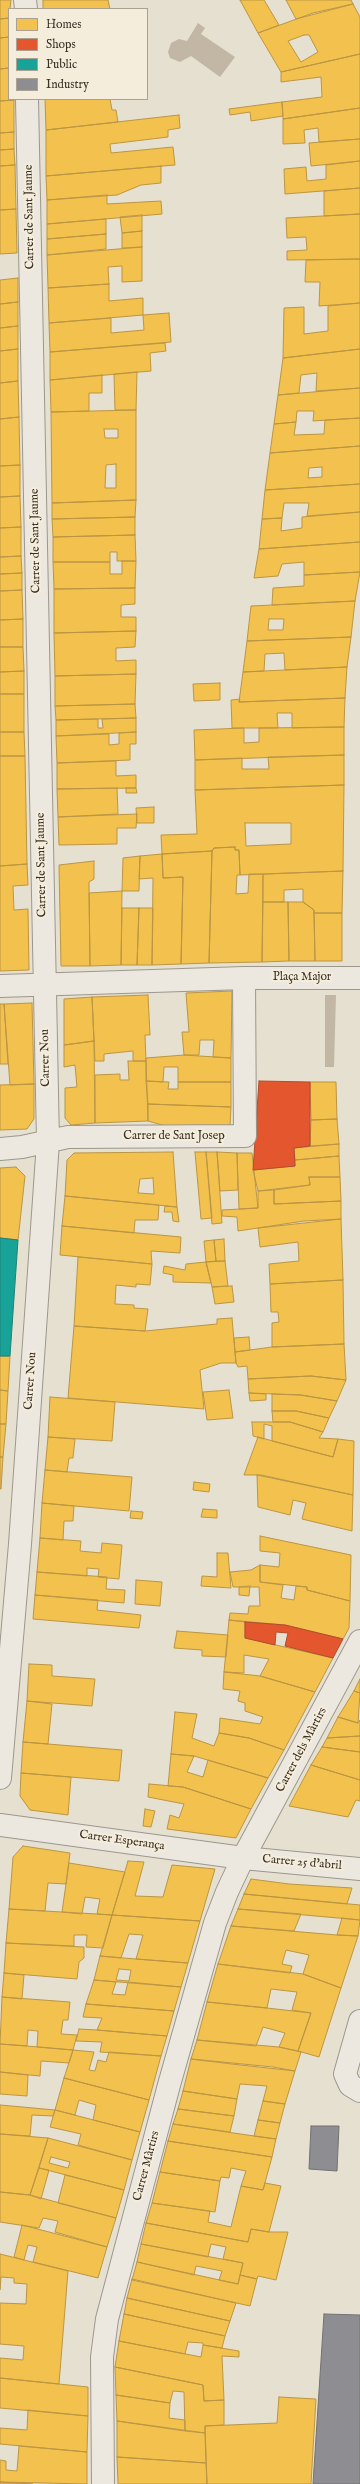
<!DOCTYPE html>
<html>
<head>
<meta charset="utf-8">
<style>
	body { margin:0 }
	#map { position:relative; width:360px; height:2484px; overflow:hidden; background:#e6e0d1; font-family:"IM FELL English",serif }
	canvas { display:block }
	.legend { position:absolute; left:8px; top:8px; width:140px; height:92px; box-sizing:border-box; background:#f5eddb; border:1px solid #aaa193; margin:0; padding:5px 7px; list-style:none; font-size:12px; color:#3a2f26 }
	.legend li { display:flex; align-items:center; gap:8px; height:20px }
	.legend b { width:20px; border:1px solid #aaa193 }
</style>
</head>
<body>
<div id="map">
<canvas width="360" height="2484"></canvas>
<ul class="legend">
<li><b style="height:11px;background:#f2c14e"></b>Homes</li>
<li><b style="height:11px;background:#e4572e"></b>Shops</li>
<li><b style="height:11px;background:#17a398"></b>Public</li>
<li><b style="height:11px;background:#8d8d92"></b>Industry</li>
</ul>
</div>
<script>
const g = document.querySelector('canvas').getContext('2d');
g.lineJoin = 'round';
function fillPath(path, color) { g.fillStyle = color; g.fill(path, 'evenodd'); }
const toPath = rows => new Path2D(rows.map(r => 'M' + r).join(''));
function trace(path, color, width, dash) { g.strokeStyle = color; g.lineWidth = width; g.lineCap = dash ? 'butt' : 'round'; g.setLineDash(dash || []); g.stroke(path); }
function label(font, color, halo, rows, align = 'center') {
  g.font = font + ' "IM FELL English",serif'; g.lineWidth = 4; g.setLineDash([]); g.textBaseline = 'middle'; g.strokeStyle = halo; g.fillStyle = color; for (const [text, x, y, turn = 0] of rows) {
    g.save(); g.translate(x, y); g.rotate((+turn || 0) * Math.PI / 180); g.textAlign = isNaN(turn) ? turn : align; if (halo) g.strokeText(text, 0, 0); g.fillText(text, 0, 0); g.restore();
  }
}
fillPath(toPath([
	[198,23,205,28,201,34,235,57,220,77,191,56,180,62,170,58,168,52,171,43,179,39,187,41],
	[325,995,336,995,334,1067,325,1067]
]), '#c1b7a4');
const homes = toPath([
	[0,0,11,0,9,18,0,19,0,0],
	[43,0,108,0,110,9,43,9,43,0],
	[240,0,264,0,279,25,258,33,240,0],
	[286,0,351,0,353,4,296,19,286,0],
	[353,4,360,17,360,54,281,72,258,33,313,13,353,4],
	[304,35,309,35,318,52,301,62,288,41,304,35],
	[9,18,9,37,0,38,0,19,9,18],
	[9,37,9,68,0,69,0,38,9,37],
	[360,54,360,108,283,119,282,102,322,97,321,77,281,82,281,72,360,54],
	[9,68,9,99,14,100,0,101,0,69,9,68],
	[45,99,110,99,112,110,116,110,118,122,46,130,45,99],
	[14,100,14,132,0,133,0,101,14,100],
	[282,102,283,116,251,121,250,112,230,115,229,109,282,102],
	[360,108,360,139,319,142,318,128,304,130,305,143,283,144,283,119,360,108],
	[179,115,180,128,168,130,168,137,110,144,111,153,173,147,175,165,46,176,46,130,179,115],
	[14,132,14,149,0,150,0,133,14,132],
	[360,139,360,161,311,166,309,143,360,139],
	[14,149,15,165,0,166,0,150,14,149],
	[360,161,360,188,285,194,284,169,306,167,307,181,326,179,326,165,360,161],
	[15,165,16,209,0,210,0,166,15,165],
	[161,166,161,183,141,185,117,195,47,200,46,176,161,166],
	[360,188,360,214,324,216,324,191,360,188],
	[107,195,107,204,161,201,162,214,47,224,47,200,107,195],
	[16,209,17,253,0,254,0,210,16,209],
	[360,214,360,259,287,260,287,251,307,250,306,237,287,238,286,218,360,214],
	[142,215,142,231,122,233,120,217,142,215],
	[106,219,106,234,47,239,47,224,106,219],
	[142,231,142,247,122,248,122,233,142,231],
	[106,234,106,249,47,255,47,239,106,234],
	[142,247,142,281,122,282,122,266,108,267,109,284,48,288,47,255,142,247],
	[360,259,360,303,319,306,320,282,305,282,306,260,360,259],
	[18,278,18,302,0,304,0,280,18,278],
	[109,284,109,301,143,298,143,315,49,323,48,288,109,284],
	[18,302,18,326,0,328,0,304,18,302],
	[360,303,360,349,283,358,284,308,304,307,304,334,328,331,328,306,360,303],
	[169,313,171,342,50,352,49,323,111,318,111,333,144,330,143,315,169,313],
	[18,326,18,349,0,351,0,328,18,326],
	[165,343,166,351,150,353,151,371,50,380,50,352,165,343],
	[18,349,18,381,0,383,0,351,18,349],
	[360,349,360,388,316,391,317,373,301,375,299,393,278,395,283,358,360,349],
	[137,372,136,410,115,410,114,374,137,372],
	[102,375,102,393,89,393,89,411,51,412,50,380,102,375],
	[18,381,19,417,0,419,0,383,18,381],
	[360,388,360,418,313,421,314,411,297,411,296,422,274,424,278,395,360,388],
	[136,410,136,500,52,503,51,412,136,410],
	[104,429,118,429,118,438,105,438,104,429],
	[116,464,116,488,105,488,106,465,116,464],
	[19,417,20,465,0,466,0,419,19,417],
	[360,418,360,446,270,453,274,424,296,422,294,435,324,434,325,420,360,418],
	[360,446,360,484,265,490,270,453,360,446],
	[322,467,322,477,308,478,309,468,322,467],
	[20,465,20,496,0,497,0,466,20,465],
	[360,484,360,512,307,516,309,503,284,503,282,518,262,519,265,490,360,484],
	[20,496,21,527,0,528,0,497,20,496],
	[136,500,135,517,52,519,52,503,136,500],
	[360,512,360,542,259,549,262,519,282,518,281,531,302,528,302,517,360,512],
	[135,517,135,535,53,537,52,519,135,517],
	[21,527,21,556,0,557,0,528,21,527],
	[135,535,136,561,117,561,117,552,110,552,110,562,53,562,53,537,135,535],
	[360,542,360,572,304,575,304,562,282,564,278,576,254,578,259,549,360,542],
	[21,556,22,573,0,574,0,557,21,556],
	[122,561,136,561,135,588,54,589,53,562,110,562,110,574,122,574,122,561],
	[360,572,355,601,272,605,273,588,304,586,304,575,360,572],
	[22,573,22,590,0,591,0,574,22,573],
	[135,588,135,604,121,605,121,617,136,617,136,631,54,633,54,589,135,588],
	[22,590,23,619,0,620,0,591,22,590],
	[355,601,351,637,247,641,251,606,355,601],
	[269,619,284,619,283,630,268,630,269,619],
	[23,619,23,647,0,647,0,620,23,619],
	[136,631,135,647,116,648,116,661,136,660,136,674,55,676,54,633,136,631],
	[351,637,347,667,285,670,284,653,265,654,264,671,243,672,247,641,351,637],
	[0,647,23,647,24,671,0,672,0,647],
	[347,667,345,698,239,702,243,672,347,667],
	[24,671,24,694,0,694,0,672,24,671],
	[136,674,135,704,55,706,55,676,136,674],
	[220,683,220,700,194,701,193,684,220,683],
	[0,694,24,694,24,732,0,732,0,694],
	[345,698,344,727,292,728,292,713,277,713,278,728,232,728,231,700,240,699,239,702,345,698],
	[135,704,136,718,56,720,55,706,135,704],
	[136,718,136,732,56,736,56,720,98,719,98,728,103,728,102,719,136,718],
	[344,727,344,755,195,760,194,730,244,728,244,743,259,742,259,728,344,727],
	[0,732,24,732,25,756,0,756,0,732],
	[136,732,136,744,130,744,130,760,57,763,56,736,109,734,109,745,119,744,119,733,136,732],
	[344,755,344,785,195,790,195,760,242,758,242,769,269,769,268,757,344,755],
	[0,756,25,756,27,864,0,866,0,756],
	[116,761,116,776,136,775,136,788,57,789,57,763,116,761],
	[344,785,343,871,240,875,239,850,235,850,235,847,214,848,212,851,162,854,161,835,197,834,195,790,344,785],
	[245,823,291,823,291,844,246,846,245,823],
	[117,788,118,814,58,817,57,789,117,788],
	[126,788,136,788,137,793,126,793,126,788],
	[154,807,154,823,137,823,136,808,154,807],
	[137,814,136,828,117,828,117,844,59,845,58,817,137,814],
	[235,847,235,850,239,850,240,875,237,875,236,894,248,893,249,874,263,874,262,962,209,963,212,851,214,848,235,847],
	[212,851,209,963,181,964,183,877,163,878,162,854,212,851],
	[162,854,163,878,183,877,181,964,152,965,153,878,139,879,140,856,162,854],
	[140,856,139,891,122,891,123,858,140,856],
	[94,861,94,879,89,882,90,966,61,966,59,865,94,861],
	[27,864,28,885,13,886,14,910,28,909,29,970,0,971,0,866,27,864],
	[343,871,342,913,314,913,314,910,303,902,303,889,284,890,284,902,263,902,263,874,343,871],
	[122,891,121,965,90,966,89,893,122,891],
	[263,902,288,902,289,961,262,962,263,902],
	[288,902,303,902,314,910,315,961,289,961,288,902],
	[122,908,139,908,137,965,121,965,122,908],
	[139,908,153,908,152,965,137,965,139,908],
	[314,913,342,913,342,961,315,961,314,913],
	[232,991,231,1058,213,1057,214,1040,200,1040,199,1055,184,1055,182,1032,189,1032,186,993,232,991],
	[148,995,150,1035,145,1035,146,1061,133,1061,133,1051,104,1054,104,1061,95,1061,92,997,148,995],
	[92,997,94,1041,64,1045,64,999,92,997],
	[32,1003,34,1084,10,1085,4,1004,32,1003],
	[0,1004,4,1004,8,1064,0,1064,0,1004],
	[94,1041,95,1123,71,1125,65,1118,65,1088,77,1087,75,1065,64,1067,64,1045,94,1041],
	[184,1055,231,1058,231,1082,178,1082,178,1067,164,1067,163,1082,146,1081,146,1058,184,1055],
	[128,1061,146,1061,148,1121,95,1123,95,1075,120,1074,120,1080,129,1080,128,1061],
	[146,1081,169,1082,168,1089,178,1089,178,1082,231,1082,231,1107,148,1104,146,1081],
	[310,1082,336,1082,337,1119,311,1120,310,1082],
	[34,1084,34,1119,27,1129,0,1130,0,1085,34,1084],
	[148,1104,231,1107,230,1126,169,1127,148,1121,148,1104],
	[337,1119,339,1144,310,1146,311,1120,337,1119],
	[339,1144,339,1156,295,1160,294,1148,339,1144],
	[173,1152,177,1207,65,1196,67,1160,74,1153,173,1152],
	[153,1178,154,1194,138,1193,140,1179,153,1178],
	[195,1152,206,1152,212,1218,201,1219,195,1152],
	[206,1152,217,1152,222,1223,212,1224,206,1152],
	[217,1152,237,1153,238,1190,220,1191,217,1152],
	[237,1153,252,1153,258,1208,239,1209,237,1153],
	[339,1156,340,1177,309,1177,310,1185,258,1191,253,1170,295,1166,295,1160,339,1156],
	[16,1167,25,1176,18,1240,0,1238,0,1168,16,1167],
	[309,1177,340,1177,341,1201,274,1204,274,1190,310,1185,309,1177],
	[274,1190,274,1204,341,1201,341,1219,304,1221,238,1231,237,1217,222,1216,222,1210,258,1208,258,1191,274,1190],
	[65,1196,159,1205,158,1220,135,1220,134,1233,62,1226,65,1196],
	[165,1206,177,1207,179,1222,173,1221,172,1212,164,1212,165,1206],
	[341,1219,343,1280,270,1284,269,1264,299,1261,298,1242,260,1247,258,1228,341,1219],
	[62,1226,181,1237,180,1253,151,1251,152,1264,60,1255,62,1226],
	[224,1239,225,1261,216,1261,214,1240,224,1239],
	[214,1240,216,1261,206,1262,204,1241,214,1240],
	[78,1257,152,1264,150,1285,136,1284,136,1287,116,1285,115,1304,134,1305,134,1308,148,1309,145,1331,74,1326,78,1257],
	[225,1261,228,1286,212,1287,206,1262,225,1261],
	[206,1262,211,1283,173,1282,173,1275,163,1273,164,1266,185,1270,186,1264,206,1262],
	[343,1280,344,1344,272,1347,272,1323,279,1322,278,1312,271,1312,270,1284,343,1280],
	[232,1286,234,1302,215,1304,212,1287,232,1286],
	[232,1318,236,1363,221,1363,200,1370,204,1409,68,1398,74,1326,145,1331,217,1324,217,1319,232,1318],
	[249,1337,250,1350,235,1352,234,1338,249,1337],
	[344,1344,346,1380,311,1376,248,1379,247,1366,238,1367,236,1363,235,1352,272,1347,344,1344],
	[0,1356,10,1356,8,1391,0,1390,0,1356],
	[311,1376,346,1380,337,1401,301,1395,249,1393,248,1379,311,1376],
	[0,1390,8,1391,6,1424,0,1424,0,1390],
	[229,1390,233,1418,207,1420,203,1392,229,1390],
	[249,1393,266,1394,266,1400,250,1401,249,1393],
	[272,1394,301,1395,337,1401,329,1418,296,1411,272,1411,272,1394],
	[50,1397,115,1402,112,1441,48,1437,50,1397],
	[272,1411,296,1411,329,1418,323,1432,290,1422,273,1422,272,1411],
	[252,1422,290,1422,323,1432,319,1438,338,1439,333,1457,272,1441,272,1426,264,1424,264,1439,253,1436,252,1422],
	[0,1424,6,1424,3,1457,0,1457,0,1424],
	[48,1437,75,1439,73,1458,69,1458,67,1472,45,1470,48,1437],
	[258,1437,333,1457,338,1439,354,1441,353,1495,261,1475,244,1475,258,1437],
	[0,1457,3,1457,1,1489,0,1489,0,1457],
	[45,1470,132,1477,129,1511,42,1503,45,1470],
	[257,1475,353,1495,352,1531,302,1519,306,1503,293,1500,290,1515,258,1507,257,1475],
	[194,1482,210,1484,209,1492,193,1490,194,1482],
	[42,1503,74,1506,73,1521,64,1521,63,1540,40,1538,42,1503],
	[203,1509,217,1510,217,1518,201,1517,203,1509],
	[131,1511,143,1512,142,1519,130,1518,131,1511],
	[260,1536,351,1555,350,1601,307,1590,307,1587,260,1582,260,1565,279,1567,280,1553,260,1551,260,1536],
	[40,1538,81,1541,80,1551,101,1553,102,1543,122,1545,119,1579,98,1577,99,1569,87,1568,87,1576,37,1572,40,1538],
	[217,1553,228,1553,231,1588,201,1586,202,1576,217,1577,217,1553],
	[260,1565,260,1582,283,1585,281,1598,294,1600,296,1586,307,1587,307,1590,350,1601,349,1628,343,1639,285,1625,229,1620,230,1613,248,1614,249,1606,260,1606,259,1587,233,1587,230,1572,251,1570,260,1565],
	[37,1572,107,1577,106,1589,125,1590,124,1603,35,1595,37,1572],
	[136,1580,162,1582,160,1606,135,1604,136,1580],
	[250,1586,249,1596,239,1595,239,1587,250,1586],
	[35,1595,98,1600,97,1610,141,1615,139,1628,33,1619,35,1595],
	[229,1620,245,1622,245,1638,333,1658,315,1692,260,1676,269,1659,244,1655,244,1673,224,1672,229,1620],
	[177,1631,228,1635,226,1657,202,1656,202,1650,174,1648,177,1631],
	[29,1664,52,1665,52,1676,95,1679,92,1706,27,1701,29,1664],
	[224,1672,260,1676,315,1692,284,1750,249,1738,219,1733,220,1718,260,1724,263,1717,245,1711,245,1703,238,1701,240,1691,223,1689,224,1672],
	[360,1679,360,1693,354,1691,360,1679],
	[354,1691,360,1693,358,1723,338,1717,354,1691],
	[27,1701,52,1704,48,1744,23,1742,27,1701],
	[175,1712,197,1714,192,1738,214,1746,219,1733,249,1738,284,1750,268,1778,194,1756,171,1754,175,1712],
	[338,1717,358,1723,360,1720,360,1736,327,1738,338,1717],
	[360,1736,360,1752,322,1747,327,1738,360,1736],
	[23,1742,122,1750,119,1781,21,1773,23,1742],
	[322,1747,360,1752,360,1780,311,1765,322,1747],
	[171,1754,194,1756,187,1772,203,1777,208,1760,268,1778,251,1809,183,1787,168,1786,171,1754],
	[311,1765,360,1780,360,1801,356,1800,348,1817,289,1806,311,1765],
	[21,1773,71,1777,68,1815,30,1810,20,1796,21,1773],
	[149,1784,183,1787,251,1809,236,1838,167,1829,170,1815,179,1818,184,1804,148,1797,149,1784],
	[145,1809,155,1811,151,1827,143,1826,145,1809],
	[23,1846,70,1853,66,1884,48,1883,45,1911,9,1909,13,1857,23,1846],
	[128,1861,144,1862,135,1896,163,1897,172,1865,215,1869,200,1921,112,1915,128,1861],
	[69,1863,125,1872,112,1915,97,1914,100,1899,85,1897,82,1914,62,1912,69,1863],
	[251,1879,289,1884,352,1888,347,1904,244,1894,251,1879],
	[244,1894,360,1905,360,1920,238,1909,244,1894],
	[9,1909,97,1914,112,1915,103,1948,86,1947,87,1935,74,1935,74,1946,6,1943,9,1909],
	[238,1909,301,1914,294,1931,231,1926,238,1909],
	[112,1915,200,1921,188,1963,136,1959,143,1935,129,1934,121,1958,100,1956,112,1915],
	[342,1918,360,1920,358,1936,337,1935,342,1918],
	[231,1926,337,1935,358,1936,341,1988,303,1974,309,1955,286,1950,282,1964,292,1966,290,1973,218,1964,231,1926],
	[6,1943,84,1947,84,1958,79,1962,77,1979,4,1973,6,1943],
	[100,1956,136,1959,188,1963,181,1987,94,1980,100,1956],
	[119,1969,131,1970,129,1981,116,1980,119,1969],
	[218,1964,303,1974,341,1988,319,2057,298,2051,311,2013,292,2010,297,1992,271,1989,267,2008,207,2002,218,1964],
	[4,1973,24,1975,22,1999,2,1997,4,1973],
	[94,1980,116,1982,112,1994,125,1995,128,1982,181,1987,174,2011,86,2004,94,1980],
	[2,1997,70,2002,68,2020,63,2020,61,2034,77,2035,73,2050,37,2047,38,2031,28,2030,27,2046,0,2044,2,1997],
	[207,2002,267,2008,311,2013,298,2051,279,2047,285,2033,263,2027,256,2046,197,2040,207,2002],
	[86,2004,174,2011,167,2036,97,2030,102,2018,83,2017,86,2004],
	[79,2029,97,2030,167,2036,161,2056,100,2052,102,2042,76,2041,79,2029],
	[197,2040,279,2047,301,2052,295,2071,232,2064,191,2059,197,2040],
	[0,2044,27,2046,73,2050,69,2063,41,2061,40,2076,0,2072,0,2044],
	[73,2050,94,2052,89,2070,95,2071,98,2060,106,2062,109,2052,161,2056,149,2100,64,2078,73,2050],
	[191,2059,273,2067,295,2071,285,2104,263,2101,267,2086,240,2084,237,2099,183,2091,191,2059],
	[0,2072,28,2075,27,2096,0,2094,0,2072],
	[64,2078,149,2100,140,2132,93,2120,96,2105,79,2100,75,2115,55,2110,64,2078],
	[183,2091,237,2099,234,2116,178,2109,183,2091],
	[263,2101,285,2104,280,2123,258,2120,263,2101],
	[0,2105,55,2110,53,2116,32,2115,30,2136,0,2134,0,2105],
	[178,2109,234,2116,230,2132,173,2124,178,2109],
	[55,2110,140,2132,132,2160,78,2145,81,2134,50,2127,55,2110],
	[258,2120,280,2123,276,2139,254,2136,258,2120],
	[173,2124,254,2136,276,2139,272,2157,168,2141,173,2124],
	[0,2134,48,2138,30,2195,0,2192,0,2134],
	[48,2138,132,2160,124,2190,39,2168,48,2138],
	[51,2157,70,2162,68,2168,49,2163,51,2157],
	[168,2141,272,2157,263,2190,241,2186,246,2171,231,2168,229,2178,221,2177,220,2181,160,2172,168,2141],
	[39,2168,49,2170,41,2199,30,2195,39,2168],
	[160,2172,220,2181,215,2212,152,2203,160,2172],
	[65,2175,124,2190,116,2218,58,2203,65,2175],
	[265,2183,281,2186,269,2232,251,2229,248,2242,146,2223,152,2203,210,2211,208,2222,231,2227,241,2186,263,2190,265,2183],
	[0,2192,30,2195,116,2218,107,2247,55,2232,58,2221,43,2218,39,2228,0,2222,0,2192],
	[146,2223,248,2242,251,2229,269,2232,288,2232,276,2280,258,2276,257,2279,240,2275,243,2263,223,2259,226,2247,211,2244,208,2257,141,2244,146,2223],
	[22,2225,107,2247,98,2278,33,2262,37,2247,28,2245,24,2260,14,2257,22,2225],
	[141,2244,243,2263,238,2284,219,2280,222,2271,196,2266,194,2275,137,2262,141,2244],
	[0,2254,68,2271,59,2384,0,2378,0,2358,23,2360,24,2346,0,2344,0,2303,26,2304,27,2284,14,2283,14,2278,1,2277,0,2290,0,2254],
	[137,2262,238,2284,240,2275,257,2279,250,2306,132,2280,137,2262],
	[132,2279,236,2303,230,2321,127,2298,132,2279],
	[127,2298,230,2321,225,2336,124,2314,127,2298],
	[124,2314,225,2336,222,2348,203,2345,203,2343,188,2342,185,2354,119,2341,124,2314],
	[119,2341,201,2357,203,2345,239,2351,239,2357,222,2356,224,2400,204,2401,203,2385,115,2367,119,2341],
	[115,2367,203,2385,204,2401,224,2400,224,2425,205,2426,205,2433,185,2431,184,2392,173,2391,170,2403,116,2395,115,2367],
	[0,2378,88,2387,88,2416,0,2408,0,2378],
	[116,2395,170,2403,169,2418,185,2420,185,2431,117,2421,116,2395],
	[279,2397,316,2399,311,2484,207,2484,205,2426,277,2423,279,2397],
	[28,2410,88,2416,87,2452,0,2444,0,2428,27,2430,28,2410],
	[117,2421,205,2433,206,2463,117,2457,117,2421],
	[19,2446,87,2452,87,2484,0,2482,0,2460,6,2461,6,2470,17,2471,19,2446],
	[117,2457,206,2463,207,2484,118,2484,117,2457],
	[0,2482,33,2484,0,2484,0,2482]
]);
fillPath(homes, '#f2c14e');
trace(homes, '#bb9542', 1);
const shops = toPath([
	[259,1081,310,1082,310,1146,294,1148,295,1166,253,1170,259,1081],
	[245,1622,285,1625,343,1639,333,1658,285,1646,288,1633,276,1632,275,1645,245,1638,245,1622]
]);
fillPath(shops, '#e4572e');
trace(shops, '#b14b2c', 1);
const public = toPath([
	[0,1238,18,1240,10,1356,0,1356,0,1238]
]);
fillPath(public, '#17a398');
trace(public, '#228076', 1);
const industry = toPath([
	[311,2126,339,2126,337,2171,309,2169,311,2126],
	[324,2314,360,2315,360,2484,313,2484,324,2314]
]);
fillPath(industry, '#8d8d92');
trace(industry, '#747172', 1);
const street = toPath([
	[25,0,26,9],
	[0,986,244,978,360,978],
	[0,1149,22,1147,68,1137,245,1136,244,978],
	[0,1778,20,1544,48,1142,27,99],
	[0,1825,243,1858,360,1869],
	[360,2021,345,2074,350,2085,360,2091],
	[103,2484,102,2357,107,2319,169,2085,215,1923,227,1892,243,1858,360,1641]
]);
trace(street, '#9c978d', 24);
trace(street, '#ece8e0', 22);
label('12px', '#3a2f26', '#f5eddb', [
	["Carrer de Sant Jaume",30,217,-91],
	["Carrer de Sant Jaume",36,541,-91],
	["Carrer de Sant Jaume",42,865,-91],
	["Plaça Major",302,978],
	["Carrer Nou",46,1058,-91],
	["Carrer de Sant Josep",174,1137],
	["Carrer Nou",31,1381,-86],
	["Carrer dels Màrtirs",302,1750,-62],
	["Carrer Esperança",122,1841,8],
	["Carrer 25 d'abril",302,1863,5],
	["Carrer Màrtirs",147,2166,-75]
]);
</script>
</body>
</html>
